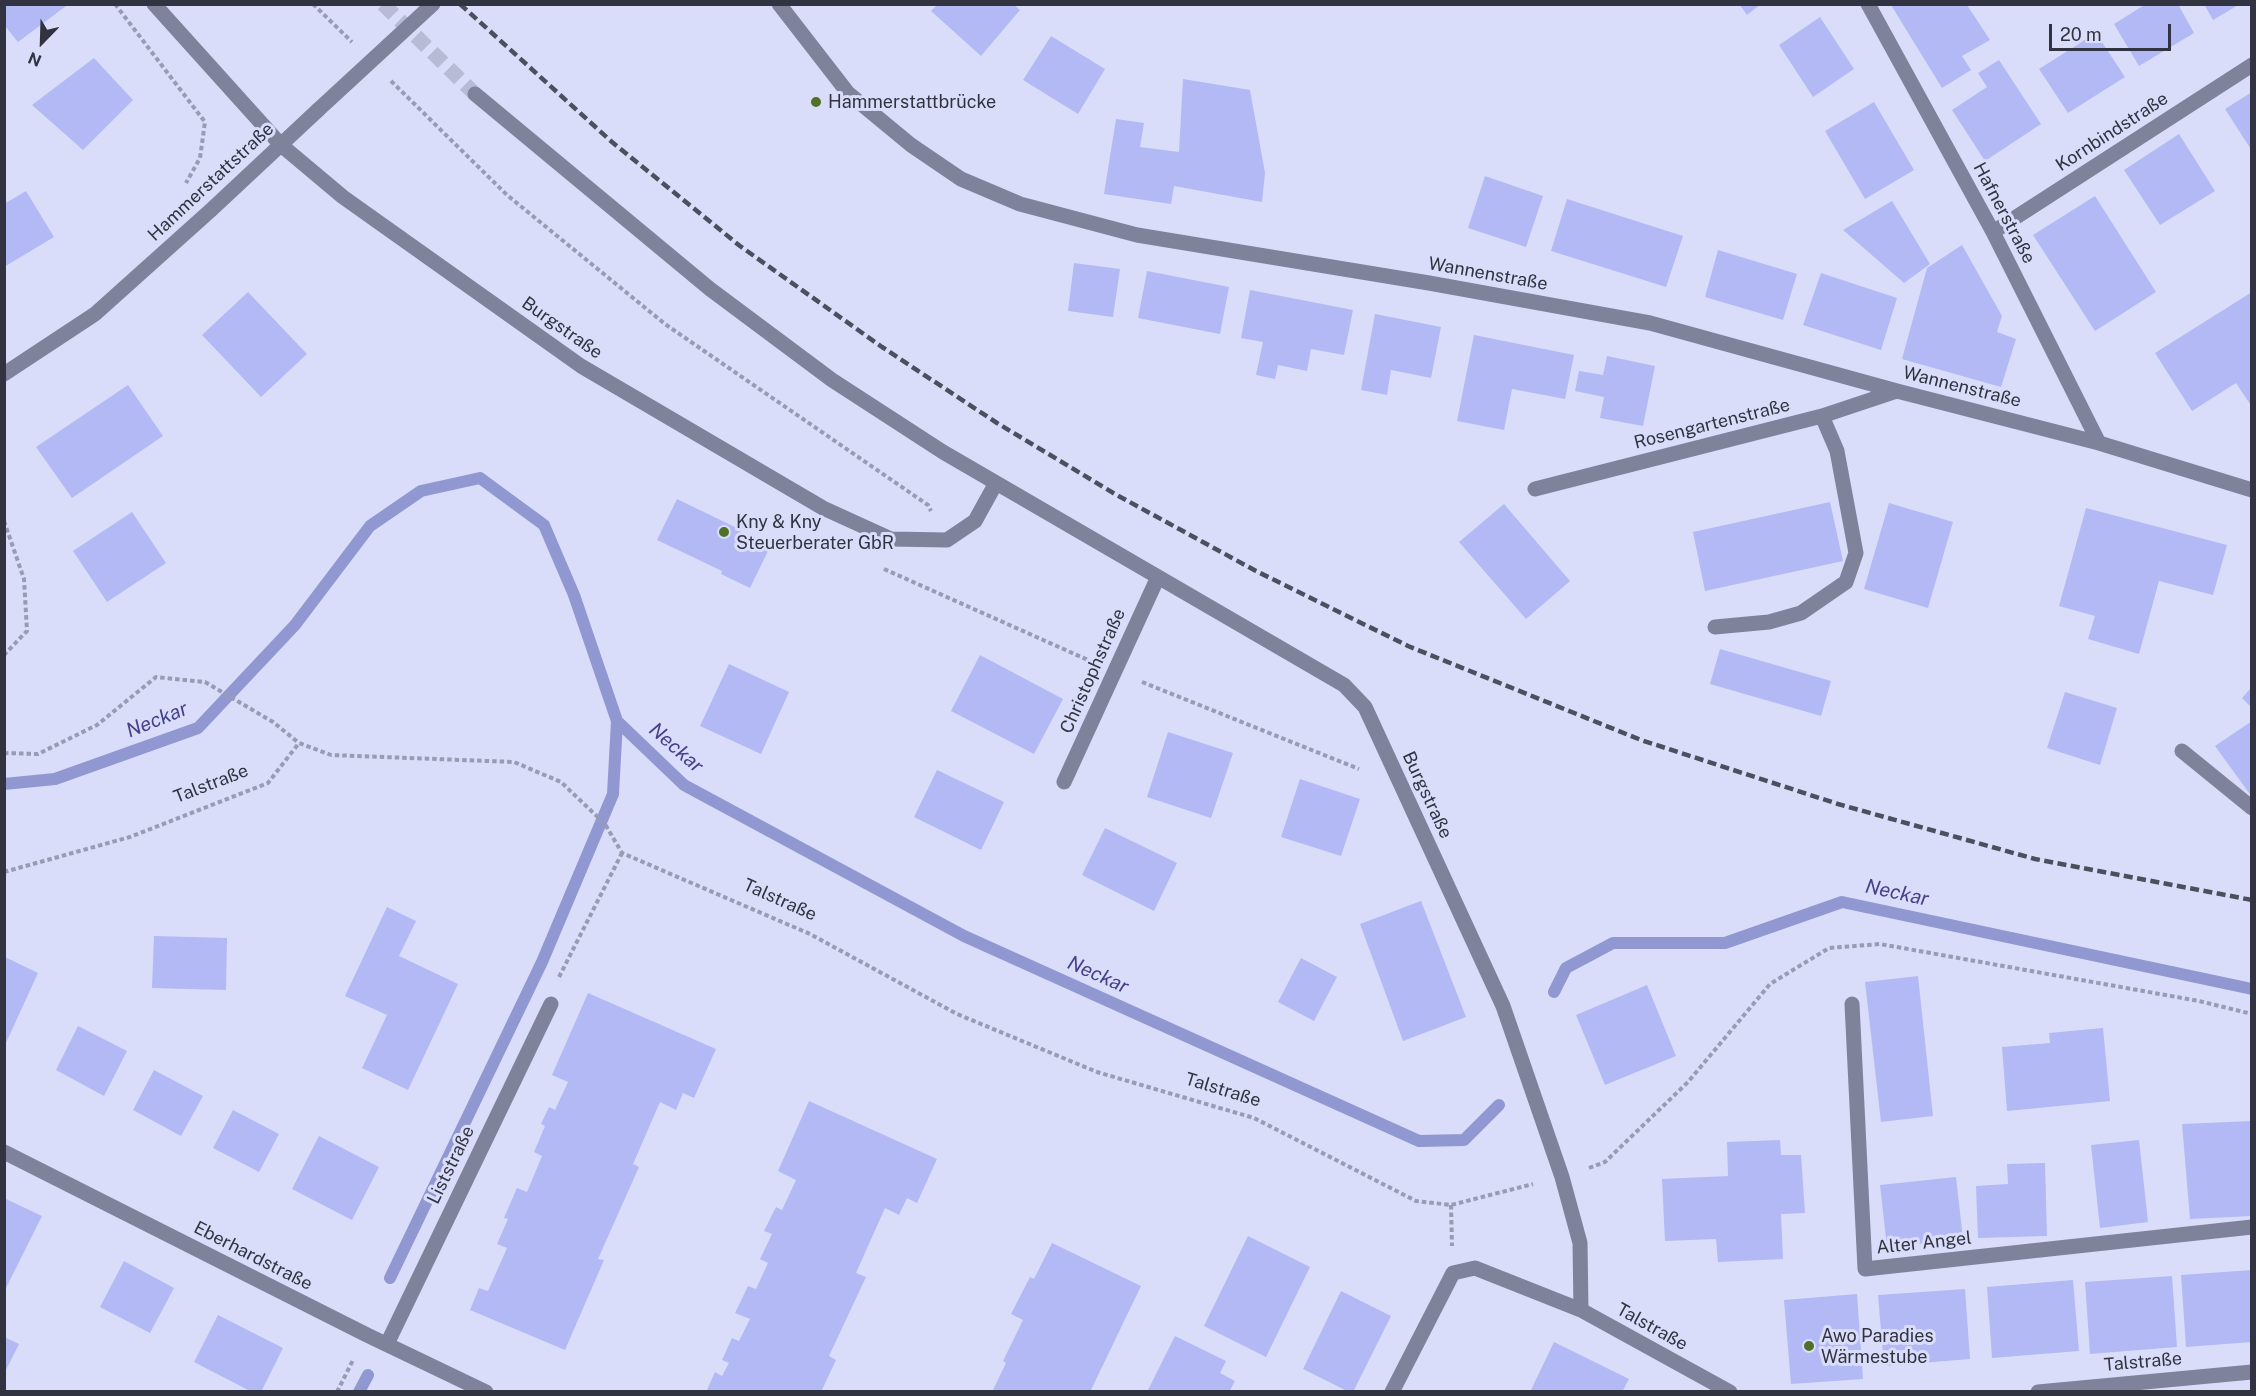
<!DOCTYPE html>
<html>
<head>
<meta charset="utf-8">
<style>
	body { margin:0 }
	#map { position:relative; width:2256px; height:1396px; overflow:hidden; background:#d9ddfa; font-family:"Public Sans",sans-serif }
	canvas { display:block }
	.frame { position:absolute; inset:0; border:6px solid #313340; pointer-events:none }
	.north { position:absolute; left:12px; top:12px; width:60px; height:60px; -webkit-text-stroke:4px #d9ddfa; paint-order:stroke; rotate:203deg; font-size:16px; font-weight:700; line-height:24px; text-align:center; color:#313340 }
	.north::after { content:''; display:block; margin:auto; width:21px; height:27px; background:#313340; clip-path:polygon(50% 0,100% 100%,50% 72%,0 100%) }
	.scale { position:absolute; left:2049px; top:24px; width:122px; height:27px; box-sizing:border-box; border:3px solid #313340; border-top:0; padding-left:8px; font-size:18px; line-height:21px; white-space:nowrap; color:#313340; -webkit-text-stroke:4px #d9ddfa; paint-order:stroke }
</style>
</head>
<body>
<div id="map">
<canvas width="2256" height="1396"></canvas>
<div class="frame"></div>
<div class="north">N</div>
<div class="scale">20 m</div>
</div>
<script>
const g = document.querySelector('canvas').getContext('2d');
g.lineJoin = 'round';
const toPath = rows => new Path2D(rows.map(r => 'M' + r).join(''));
function trace(path, color, width, dash) { g.strokeStyle = color; g.lineWidth = width; g.lineCap = dash ? 'butt' : 'round'; g.setLineDash(dash || []); g.stroke(path); }
function fillPath(path, color) { g.fillStyle = color; g.fill(path, 'evenodd'); }
function label(font, color, halo, rows, align = 'center') {
  g.font = font + ' "Public Sans",sans-serif'; g.lineWidth = 6; g.setLineDash([]); g.textBaseline = 'middle'; g.strokeStyle = halo; g.fillStyle = color; for (const [text, x, y, turn = 0] of rows) {
    g.save(); g.translate(x, y); g.rotate((+turn || 0) * Math.PI / 180); g.textAlign = isNaN(turn) ? turn : align; if (halo) g.strokeText(text, 0, 0); g.fillText(text, 0, 0); g.restore();
  }
}
trace(toPath([
	[4,784,55,779,198,728,295,625,370,526,421,491,480,478,544,525,574,595,617,721,684,785,964,936,1419,1141,1464,1140,1499,1105],
	[1554,992,1566,968,1613,943,1725,943,1842,902,2252,989],
	[390,1278,542,962,613,794,617,721],
	[359,1392,368,1375]
]), '#9197d1', 12);
fillPath(toPath([
	[5,4,65,4,66,6,18,42,5,26],
	[1739,4,1761,4,1747,15],
	[2146,4,2178,4,2194,33,2139,66,2114,24],
	[2204,4,2240,4,2213,20],
	[937,5,1014,5,1020,10,981,56,931,11],
	[1891,5,1967,5,1990,40,1962,56,1971,70,1942,88],
	[1820,17,1854,69,1813,97,1779,45],
	[2096,33,2125,77,2068,113,2039,69],
	[1051,36,1105,69,1078,114,1023,80],
	[94,58,133,100,83,150,32,105],
	[1999,60,2041,124,1985,161,1952,110,1987,87,1978,73],
	[1183,79,1250,90,1265,173,1262,202,1174,186,1171,204,1104,194,1116,119,1144,123,1140,147,1179,152],
	[2252,92,2252,151,2225,109],
	[1874,102,1914,170,1865,199,1825,131],
	[2179,134,2215,191,2160,225,2124,170],
	[1485,176,1543,196,1526,247,1468,228],
	[26,191,54,237,4,267,4,204],
	[2095,196,2156,292,2095,331,2033,235],
	[1567,199,1683,236,1666,287,1551,251],
	[1892,201,1930,264,1904,283,1843,230],
	[1962,245,2002,316,1997,332,2016,339,2001,387,1902,359,1927,268],
	[1718,250,1797,274,1783,320,1705,297],
	[1074,263,1120,269,1113,317,1068,311],
	[1147,271,1229,287,1220,334,1138,318],
	[1821,273,1897,298,1881,350,1803,325],
	[1250,290,1353,310,1344,355,1311,349,1307,371,1278,365,1275,379,1256,375,1263,342,1241,338],
	[248,292,307,354,261,397,202,335],
	[2252,292,2252,407,2236,383,2192,411,2155,353],
	[1375,314,1441,327,1431,378,1391,370,1387,395,1361,390],
	[1474,335,1574,355,1565,399,1512,389,1504,430,1457,421],
	[1607,356,1655,366,1643,426,1600,418,1604,397,1575,391,1579,371,1603,375],
	[128,385,163,436,72,498,36,447],
	[677,499,741,530,739,536,768,551,750,588,721,574,722,571,657,540],
	[1830,502,1843,561,1705,591,1693,532],
	[1889,503,1953,522,1928,608,1864,589],
	[1504,504,1570,581,1526,619,1459,542],
	[2086,508,2227,545,2213,595,2159,581,2139,654,2088,639,2095,616,2059,606],
	[132,512,166,563,107,602,73,551],
	[1720,649,1831,681,1821,716,1710,684],
	[980,655,1063,699,1034,754,951,711],
	[729,664,789,692,761,754,700,726],
	[2252,687,2252,708,2242,698],
	[2065,692,2117,708,2100,765,2047,748],
	[2252,721,2252,797,2215,746],
	[1168,732,1233,753,1211,818,1147,797],
	[937,770,1004,802,981,850,914,817],
	[1300,779,1360,799,1341,856,1281,837],
	[1105,828,1177,863,1154,911,1082,875],
	[1421,901,1466,1017,1403,1041,1360,924],
	[387,907,416,921,399,956,458,984,408,1090,362,1068,387,1015,345,996],
	[154,936,227,938,226,990,152,988],
	[5,957,38,973,5,1045],
	[1301,958,1337,977,1314,1021,1278,1002],
	[1918,976,1933,1116,1881,1122,1865,982],
	[1647,985,1676,1056,1605,1085,1576,1015],
	[588,993,716,1049,694,1098,683,1093,676,1110,660,1102,633,1164,639,1167,598,1259,604,1260,565,1350,470,1310,479,1288,488,1291,507,1248,497,1244,508,1219,504,1218,517,1188,527,1192,542,1156,534,1152,545,1126,541,1124,549,1107,555,1110,568,1082,552,1075],
	[78,1026,127,1051,104,1096,56,1070],
	[2103,1028,2110,1101,2007,1111,2002,1047,2050,1043,2049,1033],
	[154,1070,203,1096,181,1136,133,1110],
	[809,1101,937,1159,917,1203,907,1198,899,1215,885,1208,856,1273,866,1277,829,1356,836,1360,821,1392,710,1392,707,1390,715,1372,722,1376,729,1363,722,1360,732,1338,739,1341,750,1319,735,1313,748,1286,756,1289,768,1263,760,1259,772,1234,764,1231,776,1207,782,1210,796,1180,778,1171],
	[233,1110,279,1134,259,1172,213,1148],
	[2252,1121,2252,1216,2190,1219,2182,1124],
	[319,1136,379,1167,352,1220,292,1189],
	[1780,1140,1781,1155,1801,1155,1805,1213,1781,1214,1783,1259,1718,1262,1716,1239,1665,1241,1662,1179,1728,1176,1727,1142],
	[2139,1140,2148,1222,2100,1228,2091,1145],
	[2045,1163,2047,1236,1978,1238,1976,1186,2008,1184,2007,1164],
	[1956,1177,1963,1239,1887,1247,1880,1185],
	[4,1198,42,1216,4,1292],
	[1248,1236,1310,1267,1266,1357,1204,1326],
	[1052,1243,1141,1286,1090,1392,992,1392,1006,1363,1003,1361,1023,1320,1011,1314,1030,1277,1034,1279],
	[124,1261,174,1288,150,1333,100,1307],
	[2252,1270,2252,1342,2186,1347,2181,1275],
	[2172,1276,2177,1347,2090,1354,2085,1282],
	[2073,1280,2079,1351,1992,1358,1987,1287],
	[1965,1289,1970,1359,1884,1366,1878,1295],
	[1341,1291,1391,1316,1353,1392,1349,1392,1303,1369],
	[1857,1294,1863,1379,1791,1384,1784,1300],
	[218,1315,283,1348,261,1392,252,1392,194,1362],
	[1175,1336,1226,1361,1220,1373,1235,1381,1229,1392,1147,1392],
	[4,1337,19,1344,4,1374],
	[1554,1342,1629,1379,1622,1392,1530,1392]
]), '#b3b9f5');
trace(toPath([
	[383,4,475,94]
]), '#b7bbd5', 15, [15, 8]);
trace(toPath([
	[115,4,205,122,200,158,186,183],
	[313,4,352,42],
	[391,81,507,195,665,324,928,505,931,511],
	[4,521,24,579,27,631,4,655],
	[884,569,1088,660],
	[1142,682,1359,769],
	[4,753,38,754,97,725,156,677,205,682,273,722,299,743],
	[4,872,130,837,268,783,299,743,331,755,514,762,561,782,605,824,622,853,810,934,957,1014,1097,1072,1254,1118,1416,1201,1451,1205,1533,1184],
	[559,977,622,853],
	[1589,1168,1605,1162,1688,1082,1770,984,1829,948,1880,944,2199,1001,2252,1014],
	[1451,1205,1452,1246],
	[337,1392,353,1360]
]), '#989bb2', 4, [4.5, 3]);
trace(toPath([
	[154,4,281,145,343,197,581,366,823,508,891,539,947,540,975,521,996,483],
	[779,4,848,93,911,145,961,179,1020,204,1137,235,1429,283,1650,323,1897,391,2099,443,2252,490],
	[1868,4,1993,232,2099,443],
	[475,94,710,289,832,380,943,452,1344,685,1365,707,1503,1006,1562,1177,1580,1243,1581,1310],
	[1993,232,2252,65],
	[4,374,95,314,211,210,318,110],
	[1535,489,1822,416,1897,391],
	[1715,627,1769,622,1801,613,1846,582,1856,553,1837,451,1822,416],
	[2182,751,2252,808],
	[1064,782,1158,577],
	[1852,1004,1865,1269,2252,1227],
	[4,1152,367,1335,486,1392],
	[387,1344,551,1004],
	[1392,1392,1453,1273,1475,1268,1581,1310,1730,1392],
	[2038,1392,2252,1372]
]), '#7f829b', 15);
trace(toPath([
	[460,4,612,142,740,246,882,347,997,423,1115,494,1256,571,1408,646,1641,740,1838,804,2035,859,2252,900]
]), '#4c4f5e', 4.5, [9, 4.5]);
trace(toPath([
	[318,110,433,4]
]), '#7f829b', 15);
for (const [x, y, r, color] of [
	[816,102,6,"#517027"],
	[724,532,6,"#517027"],
	[1809,1346,6,"#517027"]
]) { const dot = new Path2D(); dot.arc(x, y, r, 0, 2 * Math.PI); g.fillStyle = color; g.fill(dot); trace(dot, '#d9ddfa', 2); }
label('18px', '#313340', '#d9ddfa', [
	["Hammerstattbrücke",828,102],
	["Kny & Kny",736,522],
	["Steuerberater GbR",736,543],
	["Awo Paradies",1821,1336],
	["Wärmestube",1821,1357]
], 'left');
label('18px', '#313340', '#d9ddfa', [
	["Kornbindstraße",2112,132,-33],
	["Hammerstattstraße",211,182,-43],
	["Hafnerstraße",2004,213,62],
	["Wannenstraße",1488,274,10],
	["Burgstraße",562,328,35],
	["Wannenstraße",1962,387,14],
	["Rosengartenstraße",1712,424,-14],
	["Christophstraße",1093,671,-66],
	["Talstraße",211,784,-21],
	["Burgstraße",1427,795,65],
	["Talstraße",780,900,24],
	["Talstraße",1223,1090,17],
	["Liststraße",451,1165,-64],
	["Alter Angel",1924,1243,-6],
	["Eberhardstraße",253,1256,27],
	["Talstraße",1652,1327,29],
	["Talstraße",2143,1362,-5]
]);
label('italic 20px', '#414289', '#d9ddfa', [
	["Neckar",157,720,-22],
	["Neckar",676,748,41],
	["Neckar",1897,893,12],
	["Neckar",1098,975,24]
]);
</script>
</body>
</html>
